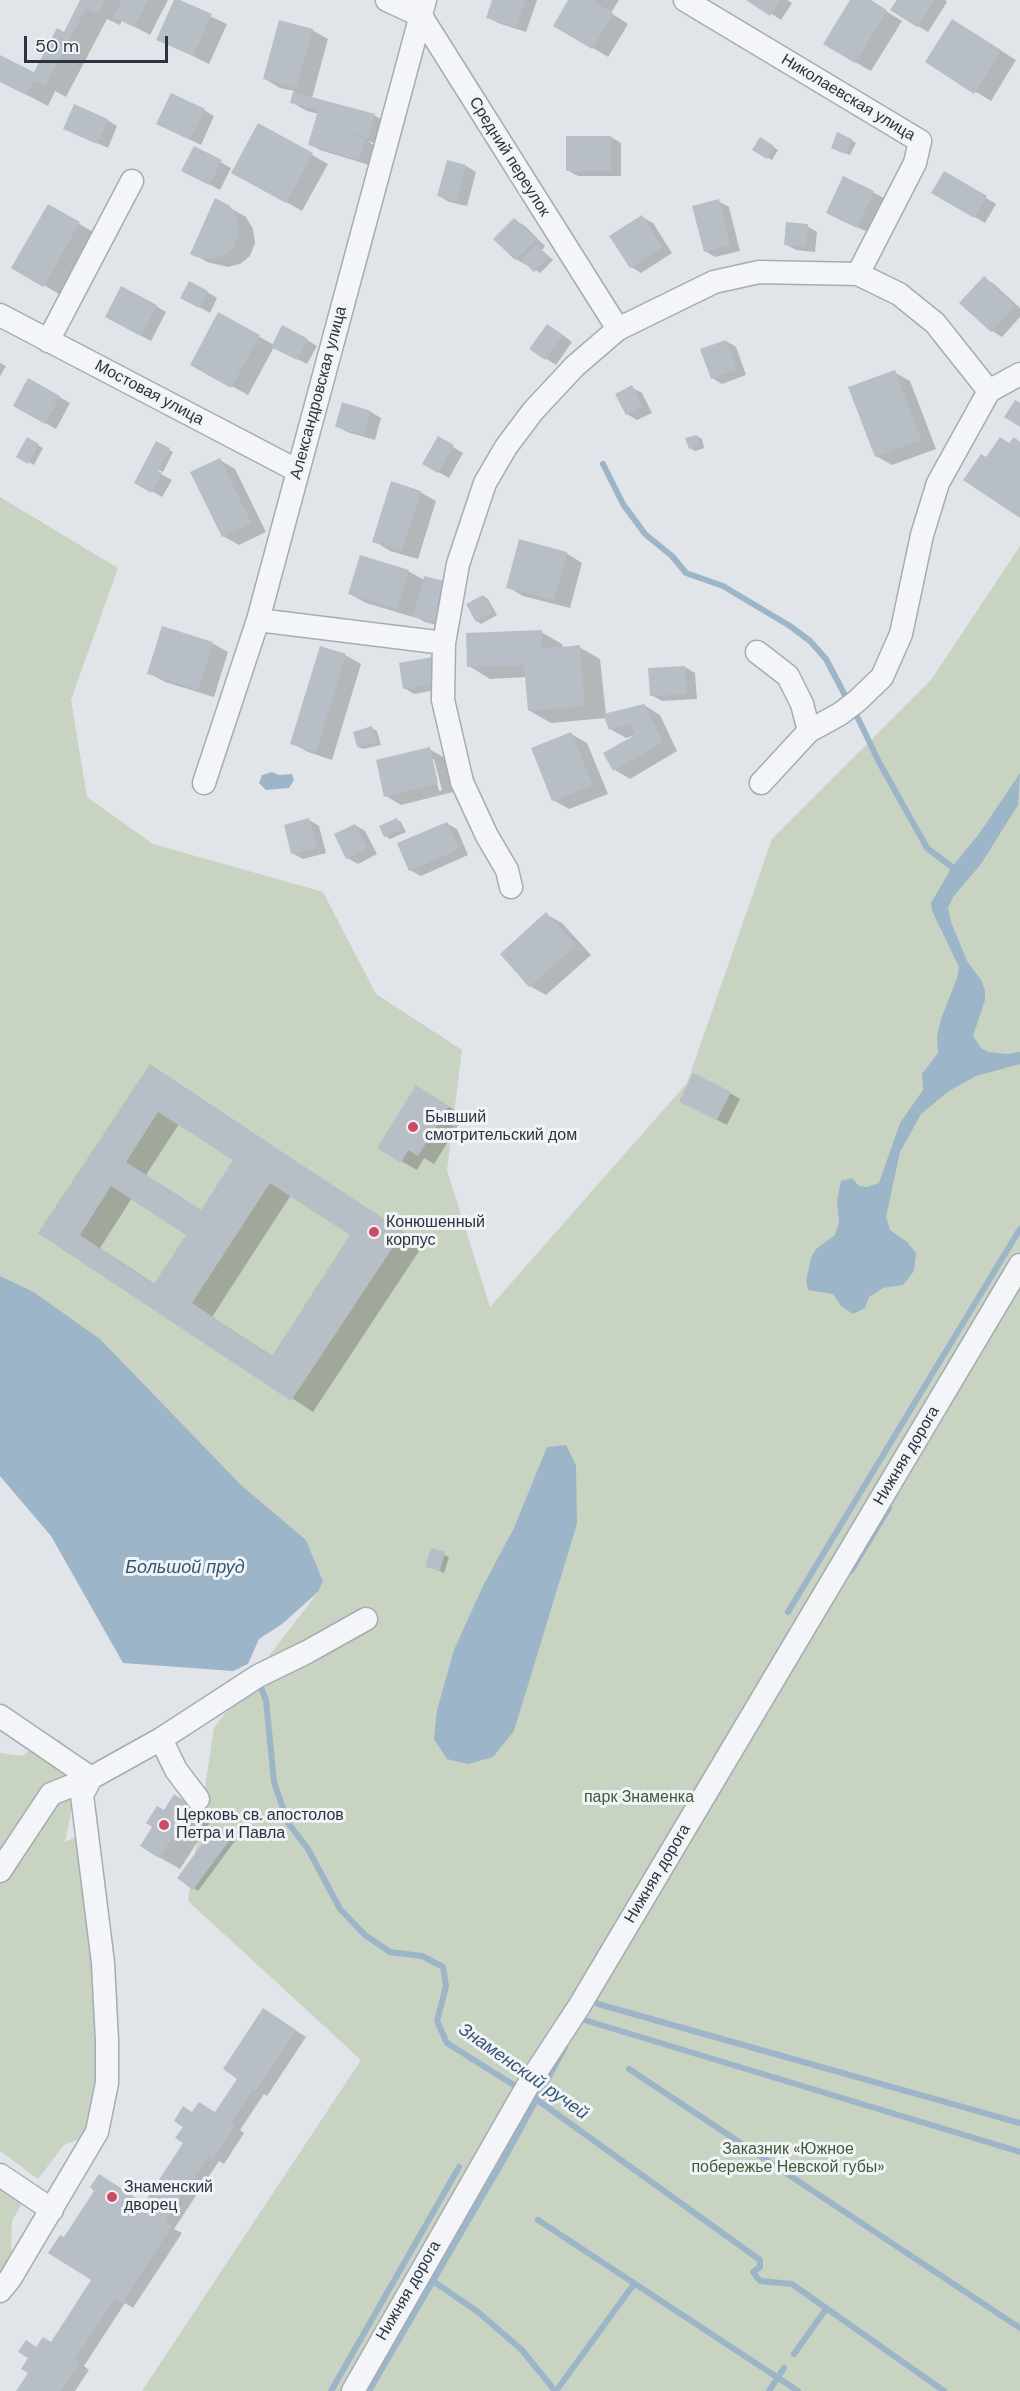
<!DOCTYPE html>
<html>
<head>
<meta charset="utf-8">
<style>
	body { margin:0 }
	#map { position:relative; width:1020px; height:2391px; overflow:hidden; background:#e1e5e9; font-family:"DM Sans",sans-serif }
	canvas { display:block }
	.scale { position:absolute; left:24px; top:36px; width:144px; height:27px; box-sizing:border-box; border:3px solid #2a3440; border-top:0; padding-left:8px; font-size:18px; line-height:21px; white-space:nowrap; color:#2a3440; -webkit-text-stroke:4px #f1f4f7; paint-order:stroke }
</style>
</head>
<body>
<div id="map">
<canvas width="1020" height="2391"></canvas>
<div class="scale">50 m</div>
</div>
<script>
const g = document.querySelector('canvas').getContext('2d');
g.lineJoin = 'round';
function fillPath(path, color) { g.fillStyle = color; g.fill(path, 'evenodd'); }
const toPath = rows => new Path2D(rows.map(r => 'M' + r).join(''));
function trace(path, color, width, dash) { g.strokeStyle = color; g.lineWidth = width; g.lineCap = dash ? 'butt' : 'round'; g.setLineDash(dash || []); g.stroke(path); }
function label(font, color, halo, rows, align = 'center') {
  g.font = font + ' "DM Sans",sans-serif'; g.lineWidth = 6; g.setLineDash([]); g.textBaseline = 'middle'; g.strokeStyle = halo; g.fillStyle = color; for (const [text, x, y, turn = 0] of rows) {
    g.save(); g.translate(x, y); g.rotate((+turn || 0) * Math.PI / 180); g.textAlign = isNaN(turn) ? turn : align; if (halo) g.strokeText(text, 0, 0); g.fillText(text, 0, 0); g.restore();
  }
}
fillPath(toPath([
	[0,497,118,568,71,700,87,797,153,844,323,892,376,994,462,1050,447,1170,490,1307,687,1083,772,839,931,680,1020,546,1020,2391,142,2391,361,2060,188,1901,214,1728,318,1592,323,1581,306,1540,240,1484,32,1291,0,1276],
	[41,1738,60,1740,77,1759,74,1798,65,1842,80,1835,102,2001,102,2090,87,2136,64,2145,38,2179,0,2151,0,1753,23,1756],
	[0,2187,22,2203,12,2221,11,2247,14,2256,0,2275]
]), '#c8d3c2');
fillPath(toPath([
	[272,772,279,775,292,774,294,780,289,788,266,790,259,783,262,775],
	[1020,773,1018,805,981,864,953,897,948,908,951,922,967,961,981,980,985,990,985,1000,973,1036,981,1048,988,1052,1007,1054,1020,1052,1020,1064,976,1076,949,1091,921,1114,900,1152,886,1217,890,1230,907,1242,916,1253,914,1271,903,1285,883,1288,869,1297,865,1308,853,1314,841,1306,833,1294,808,1290,806,1281,811,1258,816,1249,835,1235,839,1222,837,1201,841,1181,852,1178,859,1186,867,1187,879,1183,900,1123,923,1090,922,1074,938,1053,937,1036,941,1019,957,978,959,967,932,911,931,903,952,867,979,834],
	[0,1276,32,1291,100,1339,240,1484,306,1540,323,1581,318,1592,282,1624,259,1639,248,1664,233,1671,123,1663,51,1536,0,1476],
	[566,1445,576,1465,577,1524,514,1731,493,1757,468,1764,447,1759,434,1739,437,1710,454,1650,483,1586,514,1528,547,1447]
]), '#9db5c8');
fillPath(toPath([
	[82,0,168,0,150,35,122,20,120,25,107,19,66,97,55,91,48,106,0,81,0,57,34,75,65,34],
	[175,0,227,24,209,64,158,39],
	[494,0,537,0,526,32,498,23,488,17],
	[570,0,619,0,611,13,628,24,608,57,555,25],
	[750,0,787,0,792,3,781,20],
	[851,0,868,0,902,21,871,71,855,62],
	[899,0,945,0,947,2,928,32,918,26],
	[312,30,328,39,312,98,374,115,390,124,384,146,368,141,375,146,369,165,320,150,310,144,319,114,307,111,291,102,294,91,280,88,265,79],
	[968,30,1016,60,991,101,927,62],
	[204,110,214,116,201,145,168,129],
	[107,120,117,126,108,148,65,128],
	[259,125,328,164,302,211,233,172],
	[611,137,621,143,621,176,578,176,567,170],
	[761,139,778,150,772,160,754,149],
	[851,140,856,143,850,155,837,150],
	[195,148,231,168,220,190,194,176],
	[466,166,476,172,467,206,449,202,439,196],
	[944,173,996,204,985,223,933,192],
	[844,178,884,198,868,232,838,219],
	[216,200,246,217,253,229,255,243,250,256,240,264,228,267,207,262,192,253],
	[718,201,729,207,740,251,715,257,705,251],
	[49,206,95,233,59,294,13,267],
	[642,217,653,223,672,253,641,273,631,267],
	[515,220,525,226,545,246,542,250,553,260,540,273,528,264,526,265,516,259,495,239],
	[807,226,817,232,815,252,796,250,785,244],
	[984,278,994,284,1020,308,1020,317,1002,337,992,331],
	[207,292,217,298,210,313,182,297],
	[156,306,166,312,151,341,117,323],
	[219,314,274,345,307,340,317,346,307,364,274,347,248,395,192,364],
	[557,331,572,342,556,365,531,349],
	[726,341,736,347,746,375,722,384,712,378],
	[0,363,6,366,0,376],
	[894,372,910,381,936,449,892,465,876,456],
	[29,380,70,403,56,429,15,406],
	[631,387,642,393,652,413,637,420,627,414],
	[343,404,371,412,381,418,375,440,347,432,337,426],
	[697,436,702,439,704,448,695,451,690,448],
	[438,438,463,453,449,478,424,464],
	[27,439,43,448,34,465,18,456],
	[156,443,173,452,163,472,149,465,148,467,172,480,162,497,136,482],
	[220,460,235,469,266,532,239,545,223,536],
	[420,492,436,501,418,559,390,551,374,541],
	[566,553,582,563,570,608,523,596,508,587],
	[408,571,424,580,452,629,425,622,413,615,413,617,366,603,350,594],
	[483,596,488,599,497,615,481,624,477,621],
	[541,632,562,644,563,648,579,647,600,659,606,715,644,705,660,715,677,751,630,779,615,770,635,735,626,738,610,729,606,718,551,723,530,711,526,677,490,679,469,666],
	[212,643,228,652,214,697,165,682,149,673],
	[345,655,361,664,332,760,308,752,292,743],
	[400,664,447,688,414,694,404,688],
	[685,667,695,673,697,699,662,701,651,695],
	[372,728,377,731,381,745,363,749,358,747],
	[571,734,587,743,608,794,569,809,553,800],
	[429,749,445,758,453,792,401,805,386,796],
	[431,759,434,759,442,790,439,791],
	[309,820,319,826,326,853,303,859,292,853],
	[397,820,401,822,406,832,390,839,385,836],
	[446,823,457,829,468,855,421,876,410,870],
	[355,825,365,831,377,854,358,864,347,858],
	[546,914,562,923,591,955,546,995,530,986],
	[150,1066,423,1245,313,1412,40,1232],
	[179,1124,235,1160,202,1211,146,1175],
	[291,1195,352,1235,274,1357,212,1317],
	[132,1198,188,1234,156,1285,100,1248],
	[730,1093,740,1099,727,1125,691,1107],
	[432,1096,464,1116,434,1164,424,1158,417,1170,401,1161],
	[432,1550,449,1557,444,1573,427,1566],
	[175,1796,212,1819,180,1869,159,1857,165,1812],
	[220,1830,235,1841,198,1891,194,1888],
	[273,2016,306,2037,267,2096,264,2094,240,2130,244,2133,224,2164,219,2161,174,2229,182,2233,133,2308,125,2303,84,2366,89,2370,75,2391,18,2391,30,2373,37,2348,51,2343,93,2280,65,2239,144,2204,185,2142,193,2114,216,2114,239,2078]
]), '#0003');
trace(toPath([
	[603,464,623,504,645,534,672,556,686,573,723,586,790,626,810,641,826,659,848,701],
	[854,710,879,762,927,848,952,867],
	[851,1571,889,1508],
	[788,1612,1020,1229],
	[259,1683,266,1700,274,1782,288,1823,308,1849,340,1909,365,1935,390,1952,422,1956,443,1967,446,1986,437,2021,447,2043,536,2099,760,2260,760,2267,753,2272,760,2281,792,2284,944,2391],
	[592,1998,598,2004,1020,2123],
	[581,2019,1020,2152],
	[629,2069,1020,2328],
	[538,2220,798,2391],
	[433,2281,478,2312,522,2350,555,2391],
	[794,2354,826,2309],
	[331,2391,459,2167],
	[369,2391,505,2157,565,2047],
	[556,2391,634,2284],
	[769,2391,784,2368]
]), '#9db5c8', 6);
fillPath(toPath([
	[80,0,105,0,98,14,86,8,45,86,34,80,26,95,0,82,0,55,34,72,57,28,64,32],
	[122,0,148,0,134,27,113,17],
	[174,0,180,0,212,14,193,56,156,40],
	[492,0,525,0,516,27,486,18],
	[568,0,598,0,596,3,613,13,592,49,553,26],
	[746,0,780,0,770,16],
	[850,0,871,0,887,10,855,63,823,44],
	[897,0,934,0,917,27,890,10],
	[952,19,1001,50,974,94,925,62],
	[279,20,313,29,296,88,263,79],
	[293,92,375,114,368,138,324,126,365,139,359,160,308,145,318,110,290,103],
	[171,93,205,109,190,140,156,124],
	[74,104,108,119,97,144,63,129],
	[258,123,313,153,286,203,231,173],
	[837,132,852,139,845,154,831,148],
	[566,136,611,136,611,171,566,171],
	[760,137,774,146,767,159,752,150],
	[194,146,222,160,209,185,181,171],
	[447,160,466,165,456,202,437,196],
	[944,171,987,196,974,218,931,193],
	[843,176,874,191,857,228,826,213],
	[215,198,230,206,237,219,239,234,234,247,223,256,211,259,196,257,190,254],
	[719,199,730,245,704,252,692,206],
	[48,204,80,222,43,287,11,268],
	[642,215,662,247,630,268,609,236],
	[514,218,536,239,515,260,493,239],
	[786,222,808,224,805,247,784,245],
	[536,244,549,257,534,272,521,259],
	[984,276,1015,306,991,332,959,303],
	[189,281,208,291,199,308,180,298],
	[121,286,157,305,141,336,105,317],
	[218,312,260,335,231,388,190,365],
	[547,324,563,335,545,360,529,349],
	[282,325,308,339,297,360,271,347],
	[726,340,737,369,711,379,700,349],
	[895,370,921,440,875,457,848,387],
	[28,378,60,396,45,424,13,406],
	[632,385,642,407,626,415,615,394],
	[1015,400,1020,403,1020,427,1004,417],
	[342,402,371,411,364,435,335,427],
	[697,435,700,445,689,449,685,438],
	[438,436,454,445,438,473,422,464],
	[27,437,39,444,28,464,16,457],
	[1000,437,1009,443,1014,437,1020,442,1020,518,963,480,981,454,986,457],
	[156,441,170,448,158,471,162,473,151,493,134,483],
	[220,458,251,523,222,537,190,472],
	[391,481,421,491,402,551,372,542],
	[519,539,567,552,554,600,506,588],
	[360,555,409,570,397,609,348,594],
	[424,576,452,583,442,624,413,617],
	[483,595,493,613,476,622,466,604],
	[162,626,213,642,198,690,147,674],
	[542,630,542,649,580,645,585,706,528,711,524,665,467,667,466,633],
	[320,646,346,654,316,752,290,744],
	[433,657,437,683,403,689,399,663],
	[685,666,687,694,650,696,648,668],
	[644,704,663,742,613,771,603,753,635,735,630,723,609,730,603,714],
	[372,726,377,742,357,747,353,732],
	[571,732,593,785,552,801,531,748],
	[430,747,438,783,384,797,376,760],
	[309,818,317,848,291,854,284,825],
	[397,818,402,829,384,837,379,826],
	[447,822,459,849,409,871,397,843],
	[355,824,367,848,346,859,334,834],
	[546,912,576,945,529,987,500,954],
	[150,1064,403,1232,291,1401,38,1233],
	[158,1112,233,1160,201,1210,126,1162],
	[270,1183,350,1235,272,1356,192,1303],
	[111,1186,186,1235,154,1284,80,1235],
	[693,1073,731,1092,717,1120,679,1102],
	[416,1085,449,1106,418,1156,408,1150,401,1163,377,1148],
	[431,1548,445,1552,440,1571,425,1567],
	[174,1794,192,1806,159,1858,140,1846,152,1827,146,1823,157,1806,164,1810],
	[216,1825,232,1837,193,1890,177,1878],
	[263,2008,296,2030,256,2091,253,2089,231,2123,235,2126,213,2159,208,2156,165,2222,172,2226,122,2303,115,2298,75,2359,80,2363,61,2391,16,2391,28,2373,21,2369,28,2358,18,2352,26,2340,36,2347,43,2337,51,2342,91,2280,48,2253,60,2235,64,2237,94,2191,90,2187,99,2174,144,2203,183,2143,175,2138,183,2127,174,2121,183,2106,192,2112,199,2102,215,2112,237,2079,223,2069]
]), '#b8bec6');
const minor = toPath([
	[387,0,421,16,618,329],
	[858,274,899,294,935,323,989,391],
	[0,315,298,471],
	[48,341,132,181],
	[258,620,444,643],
	[757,652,788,676,802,704,809,731],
	[204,783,258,620,425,0],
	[761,783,809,731,840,714,857,701,882,677,901,634,922,535,938,483,989,391,1020,374],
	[511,887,507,870,487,836,462,782,443,700,444,643,458,564,485,483,506,447,533,411,575,366,618,329,714,282,759,272,858,274,915,163,920,141,685,0],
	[0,1716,91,1778],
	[161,1739,176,1770,198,1799],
	[0,1871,51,1794,91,1778,161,1739,258,1676,307,1652,366,1619],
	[0,2175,52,2210],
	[0,2291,10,2279,97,2132,107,2083,107,2041,103,1963,82,1795,91,1778],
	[353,2391,531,2080,580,2005,1020,1265]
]);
trace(minor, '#a6acb3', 25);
trace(minor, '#f4f5f8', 22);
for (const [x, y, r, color] of [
	[413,1127,6,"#c94b66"],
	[374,1232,6,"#c94b66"],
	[164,1825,6,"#c94b66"],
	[112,2197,6,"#c94b66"]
]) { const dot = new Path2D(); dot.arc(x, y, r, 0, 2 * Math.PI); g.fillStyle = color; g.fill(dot); trace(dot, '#f1f4f7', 2); }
label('16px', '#2a3440', '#f1f4f7', [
	["Николаевская улица",848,98,31],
	["Средний переулок",509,157,58],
	["Мостовая улица",149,393,28],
	["Александровская улица",319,393,-75],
	["Нижняя дорога",907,1456,-59],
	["Нижняя дорога",658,1874,-59],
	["Нижняя дорога",409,2291,-60]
]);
label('16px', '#2a3440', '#f1f4f7', [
	["Бывший",425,1118],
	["смотрительский дом",425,1136],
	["Конюшенный",386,1223],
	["корпус",386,1241],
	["Церковь св. апостолов",176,1816],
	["Петра и Павла",176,1834],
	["Знаменский",124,2188],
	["дворец",124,2206]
], 'left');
label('16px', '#415b38', '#f1f4f7', [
	["парк Знаменка",639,1798],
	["Заказник «Южное",788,2150],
	["побережье Невской губы»",788,2168]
]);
label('italic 18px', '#365573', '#f1f4f7', [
	["Большой пруд",185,1568],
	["Знаменский ручей",523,2072,35]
]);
</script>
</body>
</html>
